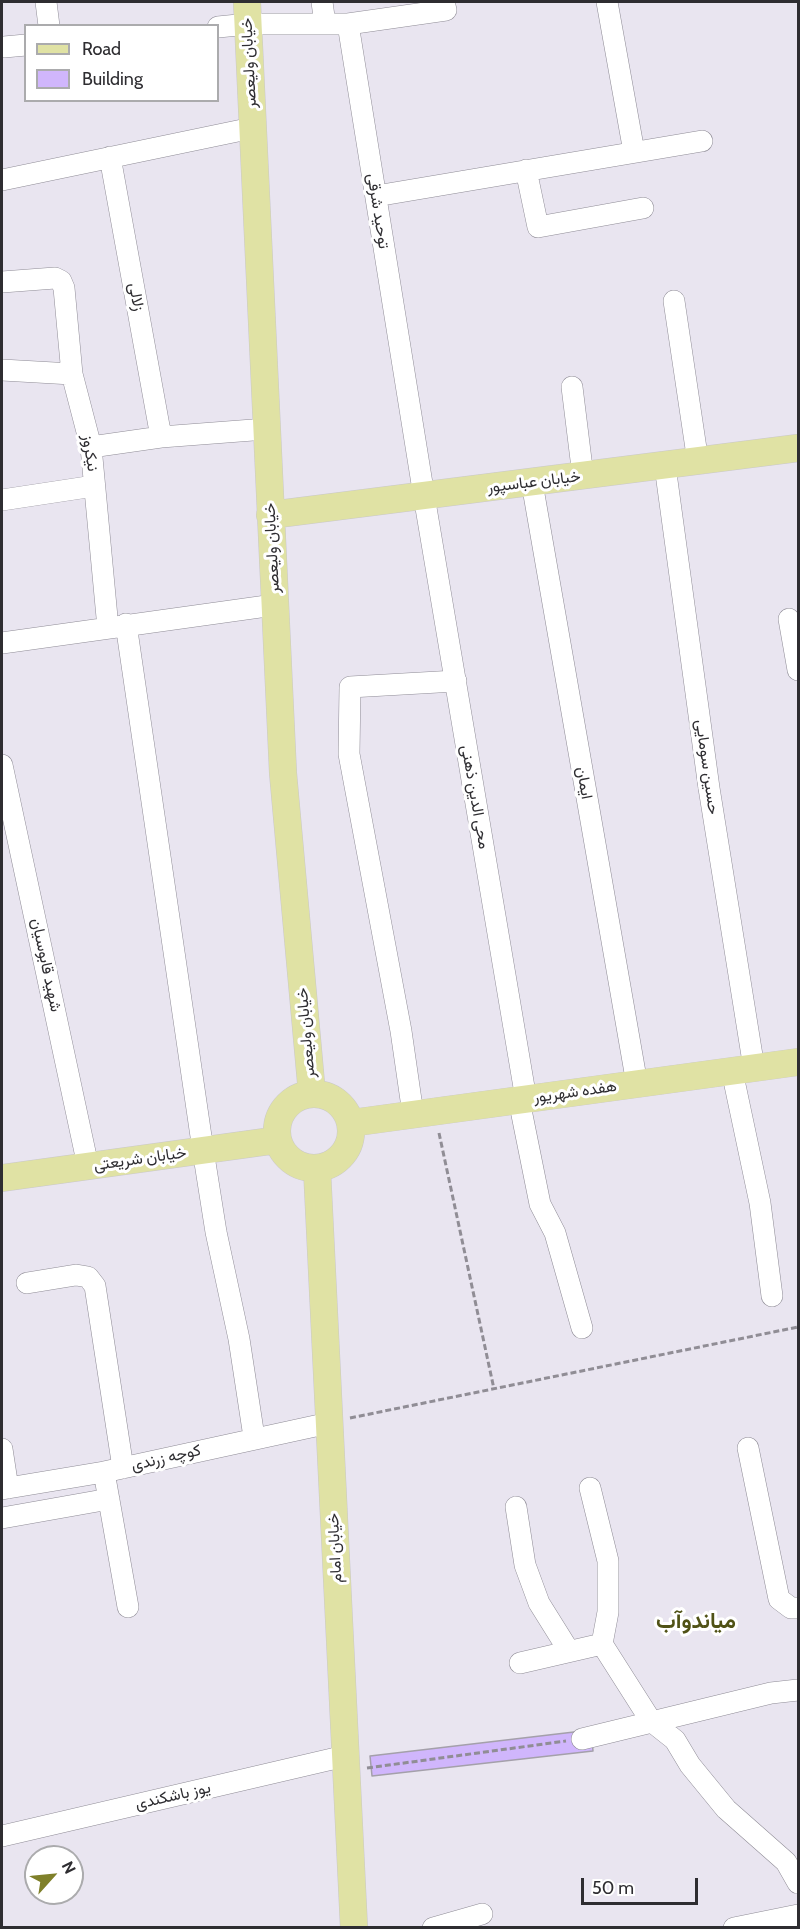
<!DOCTYPE html>
<html>
<head>
<meta charset="utf-8">
<style>
	body { margin:0 }
	#map { position:relative; width:800px; height:1929px; overflow:hidden; background:#e9e5f0; font-family:Cabin,sans-serif }
	canvas { display:block }
	.frame { position:absolute; inset:0; border:3px solid #2e2d31; pointer-events:none }
	.legend { position:absolute; left:24px; top:24px; width:195px; height:78px; box-sizing:border-box; background:#fff; border:2px solid #ababad; margin:0; padding:8px 10px; list-style:none; font-size:18px; color:#2e2d31 }
	.legend li { display:flex; align-items:center; gap:12px; height:30px }
	.legend b { width:30px; border:2px solid #ababad }
	.north { position:absolute; left:24px; top:1845px; width:60px; height:60px; box-sizing:border-box; background:#fff; border:2px solid #ababad; border-radius:50%; rotate:63deg; font-size:16px; font-weight:700; line-height:24px; text-align:center; color:#2e2d31 }
	.north::after { content:''; display:block; margin:auto; width:21px; height:27px; background:#7f802a; clip-path:polygon(50% 0,100% 100%,50% 72%,0 100%) }
	.scale { position:absolute; left:581px; top:1878px; width:117px; height:27px; box-sizing:border-box; border:3px solid #2e2d31; border-top:0; padding-left:8px; font-size:18px; line-height:21px; white-space:nowrap; color:#2e2d31; -webkit-text-stroke:4px #fff; paint-order:stroke }
</style>
</head>
<body>
<div id="map">
<canvas width="800" height="1929"></canvas>
<div class="frame"></div>
<ul class="legend">
<li><b style="height:8px;background:#e0e2a4"></b>Road</li>
<li><b style="height:16px;background:#d0b6fc"></b>Building</li>
</ul>
<div class="north">N</div>
<div class="scale">50 m</div>
</div>
<script>
const g = document.querySelector('canvas').getContext('2d');
g.lineJoin = 'round';
function fillPath(path, color) { g.fillStyle = color; g.fill(path, 'evenodd'); }
const toPath = rows => new Path2D(rows.map(r => 'M' + r).join(''));
function trace(path, color, width, dash) { g.strokeStyle = color; g.lineWidth = width; g.lineCap = dash ? 'butt' : 'round'; g.setLineDash(dash || []); g.stroke(path); }
function label(font, color, halo, rows, align = 'center') {
  g.font = font + ' Cabin,Vazirmatn,sans-serif'; g.lineWidth = 6; g.setLineDash([]); g.textBaseline = 'middle'; g.strokeStyle = halo; g.fillStyle = color; for (const [text, x, y, turn = 0] of rows) {
    g.save(); g.translate(x, y); g.rotate((+turn || 0) * Math.PI / 180); g.textAlign = isNaN(turn) ? turn : align; if (halo) g.strokeText(text, 0, 0); g.fillText(text, 0, 0); g.restore();
  }
}
const building = toPath([
	[591,1730,593,1751,372,1776,370,1756,591,1730]
]);
fillPath(building, '#d0b6fc');
trace(building, '#a4a0aa', 1.5);
const minor = toPath([
	[46,2,49,26],
	[322,2,325,24],
	[607,2,634,152],
	[348,24,446,10,444,2],
	[218,27,248,24,348,24,424,496,526,1099],
	[4,47,26,45],
	[110,157,161,437],
	[526,170,538,227,643,208],
	[2,180,252,128],
	[376,196,702,141],
	[2,282,55,278,61,281,64,288,72,374,91,447,108,628],
	[674,301,698,462],
	[2,370,72,374],
	[572,387,583,476],
	[91,447,161,437,266,429],
	[665,466,709,788,754,1068],
	[532,483,637,1084],
	[2,500,94,486],
	[789,619,798,670],
	[126,624,203,1150,216,1232,239,1339,254,1437],
	[2,643,274,605],
	[2,765,88,1166],
	[732,1071,760,1203,772,1296],
	[519,1100,540,1204,555,1233,582,1328],
	[413,1114,401,1031,349,754,350,687,456,681],
	[27,1283,76,1275,88,1277,95,1286,123,1468],
	[748,1448,779,1599,791,1608,798,1608],
	[2,1449,8,1488],
	[104,1472,128,1607],
	[590,1488,608,1561,608,1612,602,1644,651,1721,675,1740,690,1765,726,1809,786,1862,798,1883],
	[2,1489,104,1472,329,1423],
	[516,1507,525,1565,539,1603,569,1651],
	[2,1518,109,1499],
	[520,1663,602,1644],
	[582,1739,771,1693,798,1690],
	[2,1836,345,1756],
	[433,1928,482,1914],
	[734,1928,798,1915]
]);
const major = toPath([
	[247,2,283,773,312,1094],
	[270,515,798,448],
	'277 1131a37 37 0 1 1 74 0a37 37 0 1 1-74 0Z',
	[351,1123,798,1062],
	[317,1169,354,1928],
	[2,1178,278,1140]
]);
trace(minor, '#8f8c96', 22);
trace(major, '#c9c8c9', 28);
trace(toPath([
	[439,1133,494,1389],
	[350,1418,798,1327],
	[367,1768,566,1741]
]), '#908d95', 3, [6, 3]);
trace(minor, '#fff', 21);
trace(major, '#e0e2a4', 27);
label('16px', '#2e2d31', '#fff', [
	["خیابان ولیعصر",249,63,-93],
	["توحید شرقی",378,211,81],
	["زلالی",136,297,80],
	["نیکروز",90,453,81],
	["خیابان عباسپور",534,482,-7],
	["خیابان ولیعصر",272,548,-93],
	["حسین سومایی",707,767,82],
	["ایمان",584,783,80],
	["محی الدین ذهنی",475,797,80],
	["شهید قابوسیان",46,965,78],
	["خیابان ولیعصر",306,1033,-95],
	["هفده شهریور",575,1092,-8],
	["خیابان شریعتی",140,1159,-8],
	["کوچه زرندی",166,1458,-13],
	["خیابان امام",335,1548,-93],
	["یوز باشکندی",173,1796,-13]
]);
label('bold 22px', '#505216', '#fff', [
	["میاندوآب",696,1622]
]);
</script>
</body>
</html>
